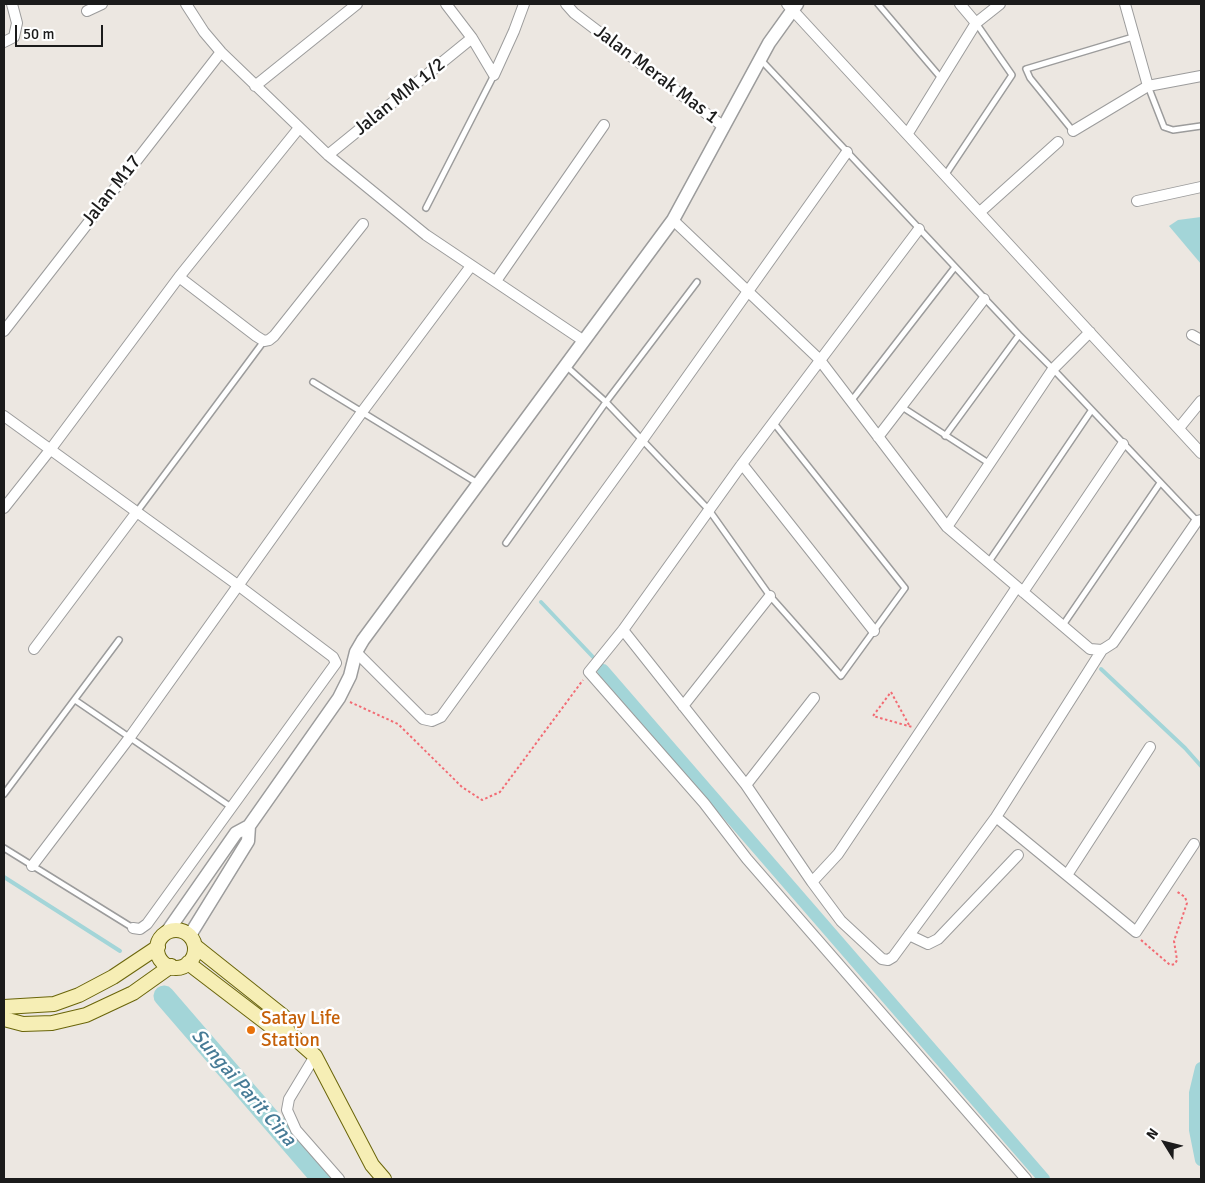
<!DOCTYPE html>
<html>
<head>
<meta charset="utf-8">
<style>
	body { margin:0 }
	#map { position:relative; width:1205px; height:1183px; overflow:hidden; background:#ece7e1; font-family:Signika,sans-serif }
	canvas { display:block }
	.frame { position:absolute; inset:0; border:5px solid #1b1b1b; pointer-events:none }
	.north { position:absolute; left:1140px; top:1118px; width:50px; height:50px; -webkit-text-stroke:4px #fff; paint-order:stroke; rotate:306deg; font-size:14px; font-weight:700; line-height:20px; text-align:center; color:#1b1b1b }
	.north::after { content:''; display:block; margin:auto; width:18px; height:22px; background:#1b1b1b; clip-path:polygon(50% 0,100% 100%,50% 72%,0 100%) }
	.scale { position:absolute; left:15px; top:25px; width:88px; height:22px; box-sizing:border-box; border:2px solid #1b1b1b; border-top:0; padding-left:6px; font-size:15px; line-height:18px; white-space:nowrap; color:#1b1b1b; -webkit-text-stroke:4px #fff; paint-order:stroke }
</style>
</head>
<body>
<div id="map">
<canvas width="1205" height="1183"></canvas>
<div class="frame"></div>
<div class="north">N</div>
<div class="scale">50 m</div>
</div>
<script>
const g = document.querySelector('canvas').getContext('2d');
g.lineJoin = 'round';
function fillPath(path, color) { g.fillStyle = color; g.fill(path, 'evenodd'); }
const toPath = rows => new Path2D(rows.map(r => 'M' + r).join(''));
function trace(path, color, width, dash) { g.strokeStyle = color; g.lineWidth = width; g.lineCap = dash ? 'butt' : 'round'; g.setLineDash(dash || []); g.stroke(path); }
function label(font, color, halo, rows, align = 'center') {
  g.font = font + ' Signika,sans-serif'; g.lineWidth = 5; g.setLineDash([]); g.textBaseline = 'middle'; g.strokeStyle = halo; g.fillStyle = color; for (const [text, x, y, turn = 0] of rows) {
    g.save(); g.translate(x, y); g.rotate((+turn || 0) * Math.PI / 180); g.textAlign = isNaN(turn) ? turn : align; if (halo) g.strokeText(text, 0, 0); g.fillText(text, 0, 0); g.restore();
  }
}
fillPath(toPath([
	[1201,217,1201,264,1169,226,1178,220]
]), '#a3d5d8');
trace(toPath([
	[541,602,593,657],
	[1101,669,1185,748,1201,766],
	[4,877,120,951]
]), '#a3d5d8', 4);
trace(toPath([
	[603,670,1044,1179],
	[1201,1068,1195,1093,1195,1130,1201,1160]
]), '#a3d5d8', 12);
trace(toPath([
	[164,996,322,1179]
]), '#a3d5d8', 21);
const service = toPath([
	[878,4,941,78],
	[761,60,1019,335,1053,369,1197,521],
	[1148,86,1164,127,1173,130,1201,126],
	[1073,131,1030,78,1026,69,1133,37],
	[946,174,1012,75,976,23],
	[426,208,494,75],
	[566,366,606,402,709,510,770,596,841,676,905,588,773,422],
	[313,382,479,484],
	[852,400,955,267],
	[902,407,990,464],
	[945,436,1019,335],
	[136,513,264,341],
	[506,543,606,402,697,282],
	[988,563,1091,411],
	[1063,625,1160,483],
	[75,700,231,807],
	[4,794,119,640],
	[4,848,133,928]
]);
const minor = toPath([
	[186,4,204,32,221,52,328,155,426,235,584,341],
	[446,4,472,38,494,75],
	[566,4,574,13,724,127],
	[787,4,1201,453],
	[960,4,976,23],
	[1125,4,1148,86],
	[87,11,102,4],
	[4,42,14,37,17,23,12,4],
	[494,75,514,31,524,4],
	[255,86,357,4],
	[299,128,179,277,256,336,264,341,269,340,274,336,363,224],
	[1073,131,1148,86,1201,76],
	[908,133,976,23,1000,4],
	[328,155,472,38],
	[1137,201,1201,187],
	[980,212,1058,142],
	[673,220,819,359,947,527,1090,649,1102,650,1113,643,1197,521,1201,520],
	[919,229,742,464,623,630,589,672,704,803,747,859,1026,1179],
	[496,281,604,125],
	[4,331,221,52],
	[1192,335,1201,340],
	[4,416,239,586,333,657,336,663,147,924,140,929,133,928],
	[1179,428,1201,401],
	[878,437,984,299],
	[742,464,874,631],
	[4,508,50,450,179,277],
	[947,527,1053,369,1090,332],
	[1023,592,1123,444],
	[623,630,746,785,814,698],
	[34,649,136,513],
	[356,652,423,719,432,721,441,717,643,439,847,152],
	[683,706,770,596],
	[746,785,812,882,838,854,1017,587],
	[996,817,1136,932,1194,844],
	[32,866,130,737,362,412,471,266],
	[1067,875,1150,747],
	[812,882,841,921,882,959,888,960,893,957,996,817,1102,650],
	[909,935,928,944,938,939,1018,855],
	[315,1056,289,1099,287,1110,296,1130,339,1179]
]);
const tertiary = toPath([
	[167,932,236,833,249,826,339,698,350,676,356,652,363,640,673,220,769,43,797,4],
	[190,935,248,841,249,826]
]);
const secondary = toPath([
	'157 949a19 19 0 1 1 38 0a19 19 0 1 1-38 0Z',
	[195,946,283,1016,288,1032],
	[188,963,273,1028,288,1032,315,1056,372,1165,384,1179],
	[4,1007,54,1004,79,995,113,977,158,947],
	[4,1019,23,1024,52,1023,86,1015,133,993,171,966]
]);
trace(service, '#9c9c9c', 8);
trace(minor, '#9c9c9c', 12);
trace(tertiary, '#9c9c9c', 15);
trace(secondary, '#6a650a', 16);
trace(toPath([
	[350,702,398,724,462,787,482,800,500,792,583,680],
	[909,725,891,692,873,716,912,727],
	[1141,940,1170,965,1175,964,1177,960,1174,941,1187,903,1185,897,1176,891]
]), '#f26c74', 2, [2.5, 2.5]);
trace(service, '#fff', 5);
trace(minor, '#fff', 10);
trace(tertiary, '#fff', 12);
trace(secondary, '#f6eeb5', 14);
for (const [x, y, r, color] of [
	[251,1030,5,"#e8710a"]
]) { const dot = new Path2D(); dot.arc(x, y, r, 0, 2 * Math.PI); g.fillStyle = color; g.fill(dot); trace(dot, '#fff', 2); }
label('19px', '#1b1b1b', '#fff', [
	["Jalan Merak Mas 1",656,75,37],
	["Jalan MM 1/2",400,97,-39],
	["Jalan M17",112,191,-52]
]);
label('19px', '#c56008', '#fff', [
	["Satay Life",261,1019],
	["Station",261,1041]
], 'left');
label('italic 20px', '#477b96', '#fff', [
	["Sungai Parit Cina",243,1088,49]
]);
</script>
</body>
</html>
